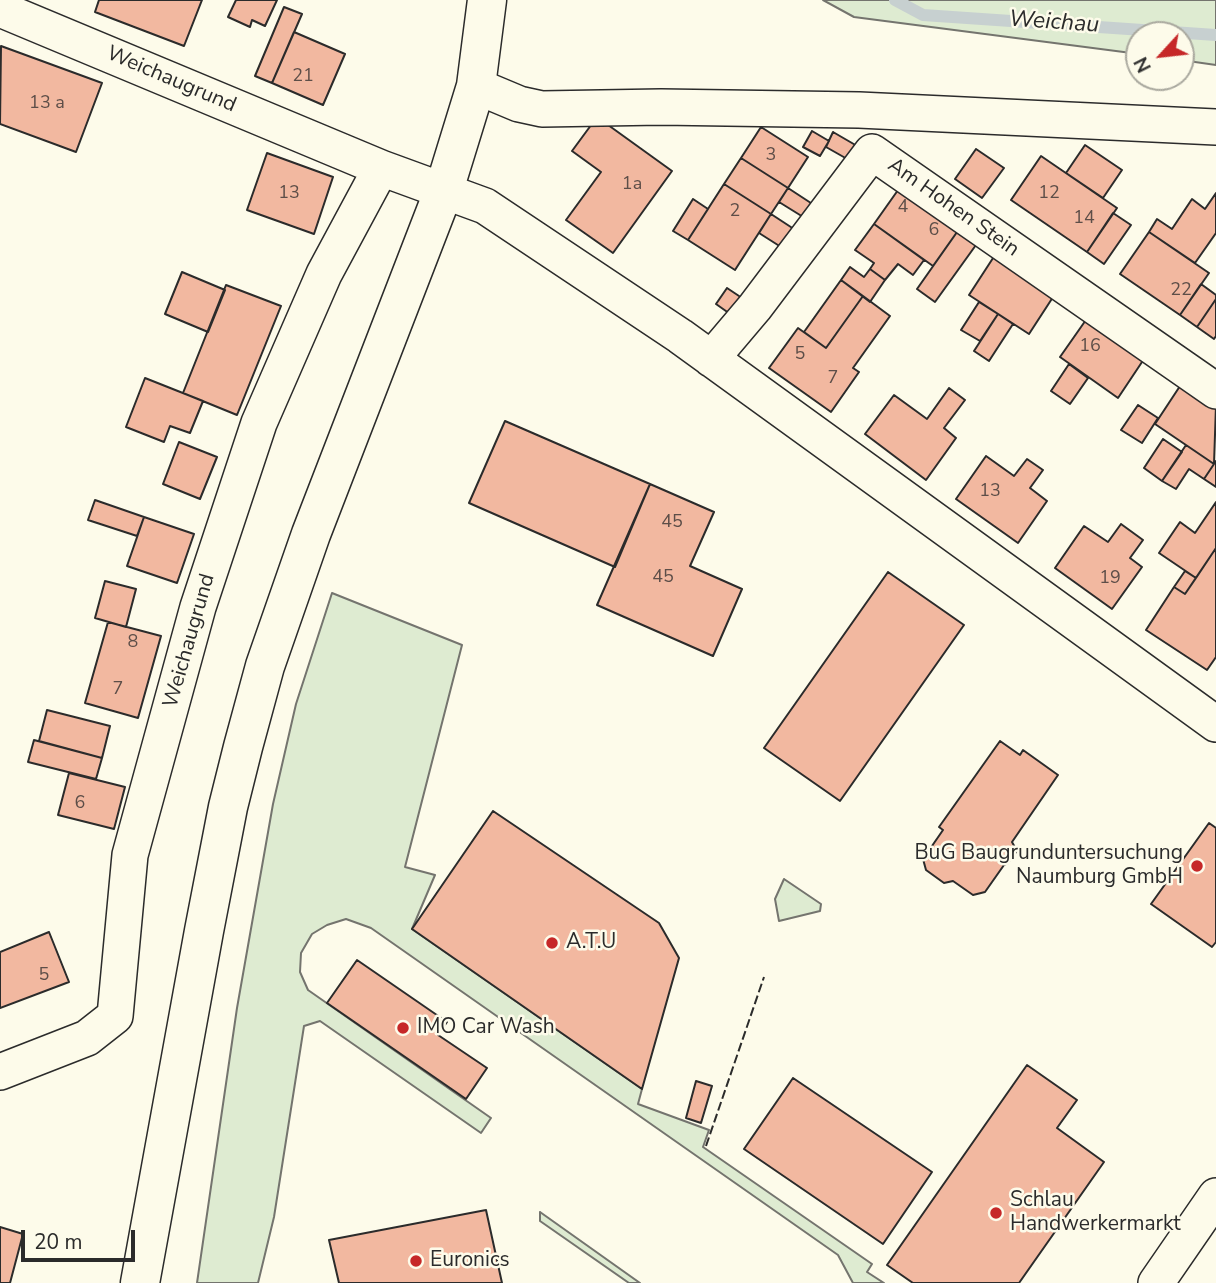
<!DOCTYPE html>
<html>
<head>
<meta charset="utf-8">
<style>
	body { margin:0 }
	#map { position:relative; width:1216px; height:1283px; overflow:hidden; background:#fdfbea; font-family:"Nunito Sans",sans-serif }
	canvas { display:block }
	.north { position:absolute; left:1125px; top:21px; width:70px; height:70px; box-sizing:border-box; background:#fdfbea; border:2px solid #a9a89e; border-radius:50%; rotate:243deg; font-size:19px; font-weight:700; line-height:28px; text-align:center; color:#2b2b2b }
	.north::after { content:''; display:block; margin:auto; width:24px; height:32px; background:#c62828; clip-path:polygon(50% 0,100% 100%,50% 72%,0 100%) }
	.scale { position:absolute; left:21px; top:1230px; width:114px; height:32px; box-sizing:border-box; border:4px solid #2b2b2b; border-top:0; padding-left:9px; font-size:21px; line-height:24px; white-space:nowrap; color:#2b2b2b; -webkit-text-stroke:5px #fdfbea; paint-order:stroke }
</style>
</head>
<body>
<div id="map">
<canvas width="1216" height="1283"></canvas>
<div class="north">N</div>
<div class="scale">20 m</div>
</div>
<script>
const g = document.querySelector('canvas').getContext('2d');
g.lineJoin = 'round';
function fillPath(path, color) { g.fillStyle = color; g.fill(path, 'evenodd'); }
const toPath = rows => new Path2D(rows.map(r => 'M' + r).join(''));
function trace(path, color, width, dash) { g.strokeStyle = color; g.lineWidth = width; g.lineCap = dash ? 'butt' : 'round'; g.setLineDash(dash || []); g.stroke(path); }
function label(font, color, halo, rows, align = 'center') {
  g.font = font + ' "Nunito Sans",sans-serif'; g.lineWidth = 5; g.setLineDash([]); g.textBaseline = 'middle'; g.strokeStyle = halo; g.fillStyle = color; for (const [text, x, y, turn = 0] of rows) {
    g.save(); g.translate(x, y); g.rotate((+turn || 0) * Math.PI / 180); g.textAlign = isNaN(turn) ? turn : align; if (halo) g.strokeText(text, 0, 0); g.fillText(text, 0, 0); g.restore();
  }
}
const green = toPath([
	[823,0,1216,0,1216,65,1181,60,1181,35,1139,35,1139,54,854,17,823,0],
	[332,593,462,645,405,867,435,875,412,929,642,1089,638,1104,709,1130,703,1147,872,1264,867,1272,884,1283,853,1283,838,1255,371,928,346,919,327,925,312,934,301,953,300,972,308,990,491,1118,481,1133,320,1021,304,1026,274,1217,258,1283,197,1283,237,1008,273,804,296,704,332,593],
	[784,879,821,904,820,911,779,921,775,899,784,879],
	[540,1212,640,1283,629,1283,540,1221,540,1212]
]);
fillPath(green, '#deebd1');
trace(green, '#74746e', 2);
trace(toPath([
	[895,0,923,15,1216,35]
]), '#c7d0d0', 12);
const building = toPath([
	[99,0,202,0,184,46,95,12,99,0],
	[236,0,277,0,265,26,252,20,250,27,228,17,236,0],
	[284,7,302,14,272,83,255,76,284,7],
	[294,32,345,54,323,105,272,83,294,32],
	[1,46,102,83,76,152,0,124,1,46],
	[597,117,672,171,613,253,566,220,601,172,572,151,597,117],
	[761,127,808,157,788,188,741,158,761,127],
	[812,131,829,141,820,156,803,147,812,131],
	[833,132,864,150,856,164,826,147,833,132],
	[1085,145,1122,170,1103,198,1066,173,1085,145],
	[976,149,1004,168,982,198,955,179,976,149],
	[267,153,333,177,314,234,247,210,267,153],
	[1041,156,1117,208,1087,252,1011,200,1041,156],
	[741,158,788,188,771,214,724,184,741,158],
	[903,183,962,225,933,266,874,224,903,183],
	[724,184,771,214,735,270,688,240,724,184],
	[788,188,817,207,808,220,779,202,788,188],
	[1216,193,1216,233,1195,263,1149,232,1157,219,1172,229,1192,199,1205,209,1216,193],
	[693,199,708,209,688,240,673,231,693,199],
	[1113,213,1131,225,1104,264,1087,252,1113,213],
	[771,214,803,235,792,254,759,233,771,214],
	[874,224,924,260,913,275,898,264,885,280,870,269,874,263,855,250,874,224],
	[962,225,981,238,935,302,917,289,962,225],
	[1149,232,1209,273,1180,315,1120,274,1149,232],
	[995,255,1055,294,1029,334,969,295,995,255],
	[850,267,864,277,870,269,885,280,870,302,841,280,850,267],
	[182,272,225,290,208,332,165,314,182,272],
	[841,280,863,296,826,348,804,332,841,280],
	[1201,284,1216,295,1216,299,1197,327,1180,315,1201,284],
	[226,285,281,306,237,415,183,393,226,285],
	[727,288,751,304,740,321,716,304,727,288],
	[863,296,890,316,853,368,859,372,831,412,769,368,798,328,826,348,863,296],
	[1216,299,1216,336,1214,339,1197,327,1216,299],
	[979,302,998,314,980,341,961,330,979,302],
	[998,314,1013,324,989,361,974,351,998,314],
	[1088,317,1146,356,1118,398,1060,357,1088,317],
	[1069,364,1088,378,1070,404,1051,391,1069,364],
	[145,378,203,401,190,433,170,426,164,442,126,427,145,378],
	[1182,383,1216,405,1214,464,1155,424,1182,383],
	[949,388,965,400,944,428,956,438,926,480,865,434,894,395,927,419,949,388],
	[1138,405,1158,418,1142,443,1121,430,1138,405],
	[505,421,650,484,615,567,469,503,505,421],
	[1163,439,1182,452,1162,481,1144,468,1163,439],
	[179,442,217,457,200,499,163,484,179,442],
	[1186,445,1214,464,1204,479,1189,469,1176,489,1162,481,1186,445],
	[986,456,1014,476,1027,459,1043,470,1030,488,1047,501,1018,543,956,499,986,456],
	[1216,461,1216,487,1204,479,1216,461],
	[650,484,714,512,690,566,742,589,713,656,597,605,650,484],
	[95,500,144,517,137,536,88,520,95,500],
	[1216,502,1216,548,1196,578,1159,553,1180,522,1195,533,1216,502],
	[144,517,194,534,177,583,127,566,144,517],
	[1121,524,1143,540,1130,558,1142,567,1112,609,1055,568,1084,526,1108,542,1121,524],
	[1216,548,1216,657,1207,670,1146,630,1174,587,1185,594,1216,548],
	[1185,571,1196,578,1185,594,1174,587,1185,571],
	[888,572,964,625,840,801,764,748,888,572],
	[105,581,136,589,126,627,95,618,105,581],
	[108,622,161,636,138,718,85,703,108,622],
	[47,710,110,726,102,758,39,741,47,710],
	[34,740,102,758,96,779,28,762,34,740],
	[1000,741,1020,755,1023,750,1058,775,1012,842,1017,851,1008,863,1004,865,985,892,973,895,953,881,944,883,926,870,923,859,943,830,939,827,1000,741],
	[69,773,125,787,114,829,58,815,69,773],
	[493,811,659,923,679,958,642,1089,412,929,493,811],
	[1209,823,1216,828,1216,942,1212,947,1151,904,1209,823],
	[49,932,69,982,0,1008,0,952,49,932],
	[357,960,447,1022,438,1035,487,1068,466,1099,327,1003,357,960],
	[1027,1065,1077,1100,1057,1128,1104,1162,1019,1283,913,1283,887,1265,1027,1065],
	[793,1078,932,1172,883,1244,744,1149,793,1078],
	[696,1081,712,1086,701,1123,686,1118,696,1081],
	[486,1210,502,1283,339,1283,329,1240,486,1210],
	[0,1227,23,1234,10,1283,0,1283,0,1227]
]);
fillPath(building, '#f2b8a0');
trace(building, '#2b2b2b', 2);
const street = toPath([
	[0,9,381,168],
	[476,86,519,104,542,109,661,107,859,110,1216,127],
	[711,359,755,307,872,152,1216,391],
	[0,1072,87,1038,115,1016,130,855,198,607,259,423,324,274,381,168,485,206,680,336,1216,724],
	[1156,1283,1216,1196]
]);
const primary = toPath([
	[140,1283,204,931,228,807,243,747,265,666,311,534,444,190,476,86,487,0]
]);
trace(street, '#2b2b2b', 38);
trace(primary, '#2b2b2b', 41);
trace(street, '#fdfbea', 35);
trace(primary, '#fdfbea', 38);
trace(toPath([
	[706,1146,764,977]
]), '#2b2b2b', 2, [9, 3.5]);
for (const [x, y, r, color] of [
	[1197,866,7,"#c62828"],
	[552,943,7,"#c62828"],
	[403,1028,7,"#c62828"],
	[996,1213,7,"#c62828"],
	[416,1261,7,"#c62828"]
]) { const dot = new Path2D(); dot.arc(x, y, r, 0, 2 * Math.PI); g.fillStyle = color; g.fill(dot); trace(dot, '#fdfbea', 2.5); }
label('18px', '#5d4e48', null, [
	["21",303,77],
	["13 a",47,104],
	["3",771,156],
	["1a",632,185],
	["13",289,194],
	["12",1049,194],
	["4",903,208],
	["2",735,212],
	["14",1084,219],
	["6",934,231],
	["22",1181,291],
	["16",1090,347],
	["5",800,355],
	["7",833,379],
	["13",990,492],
	["45",672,523],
	["45",663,578],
	["19",1110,579],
	["8",133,643],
	["7",118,690],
	["6",80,804],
	["5",44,976]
]);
label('21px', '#2b2b2b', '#fdfbea', [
	["Weichaugrund",171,80,23],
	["Am Hohen Stein",953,208,35],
	["Weichaugrund",190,641,-74]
]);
label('21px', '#2b2b2b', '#fdfbea', [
	["BuG Baugrunduntersuchung",1183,854,"right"],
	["Naumburg GmbH",1183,878,"right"],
	["A.T.U",566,943],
	["IMO Car Wash",417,1028],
	["Schlau",1010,1201],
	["Handwerkermarkt",1010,1225],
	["Euronics",430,1261]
], 'left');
label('italic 23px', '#2b2b2b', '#fdfbea', [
	["Weichau",1054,23,4]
]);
</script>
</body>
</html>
